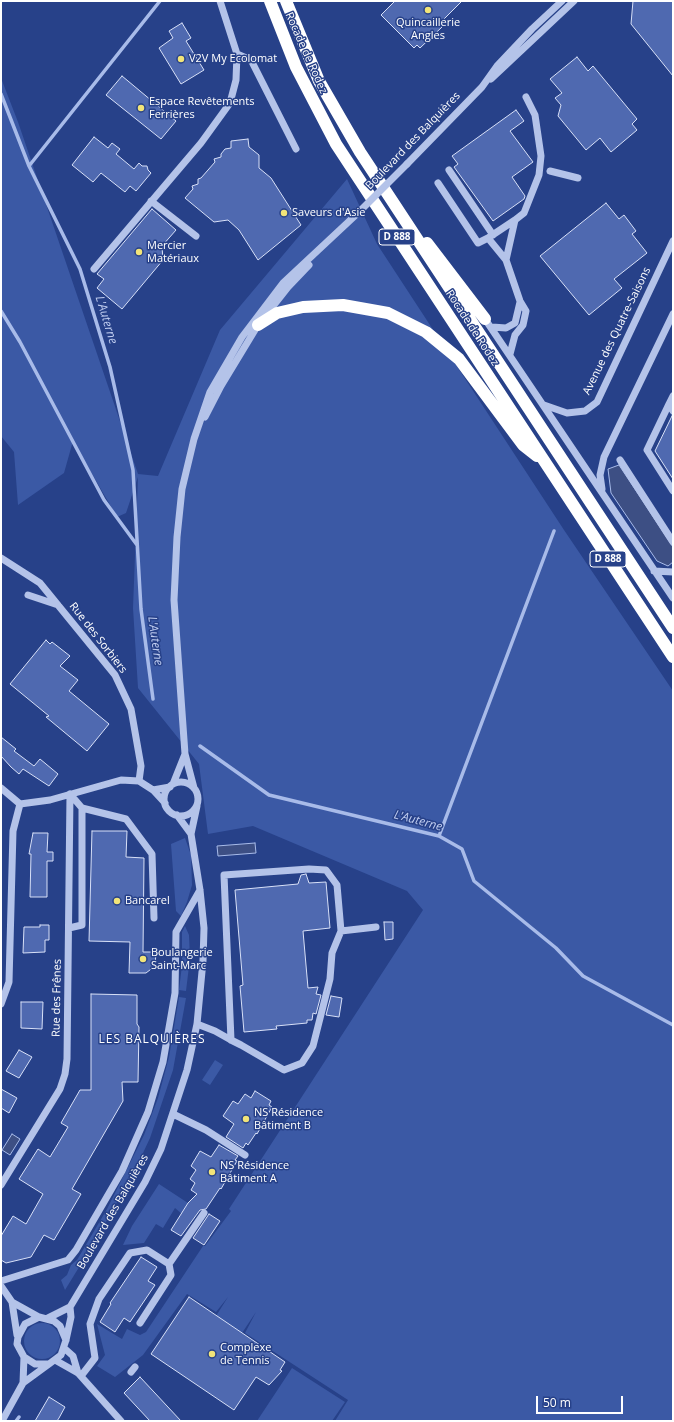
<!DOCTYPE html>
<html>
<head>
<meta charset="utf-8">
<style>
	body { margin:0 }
	#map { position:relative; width:674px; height:1422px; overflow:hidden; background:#274189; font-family:"Open Sans",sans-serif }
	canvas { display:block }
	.frame { position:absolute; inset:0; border:2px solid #fff; pointer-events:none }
	.scale { position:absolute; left:536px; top:1396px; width:87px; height:18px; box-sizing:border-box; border:2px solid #fff; border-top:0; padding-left:5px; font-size:12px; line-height:14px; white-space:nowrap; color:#fff; -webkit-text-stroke:3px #274189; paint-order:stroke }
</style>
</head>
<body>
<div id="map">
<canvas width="674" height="1422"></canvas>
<div class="frame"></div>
<div class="scale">50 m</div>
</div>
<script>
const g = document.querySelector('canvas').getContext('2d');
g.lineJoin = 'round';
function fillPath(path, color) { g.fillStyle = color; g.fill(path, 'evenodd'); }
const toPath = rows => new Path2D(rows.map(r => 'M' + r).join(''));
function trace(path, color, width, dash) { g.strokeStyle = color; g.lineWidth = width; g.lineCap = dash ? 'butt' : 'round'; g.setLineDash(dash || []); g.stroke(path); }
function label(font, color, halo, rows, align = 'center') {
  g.font = font + ' "Open Sans",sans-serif'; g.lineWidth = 3; g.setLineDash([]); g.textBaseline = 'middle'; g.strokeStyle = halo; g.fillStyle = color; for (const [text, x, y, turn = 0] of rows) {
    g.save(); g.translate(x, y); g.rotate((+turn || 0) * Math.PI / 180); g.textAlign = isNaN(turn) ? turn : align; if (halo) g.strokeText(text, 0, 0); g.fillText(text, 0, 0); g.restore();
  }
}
fillPath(toPath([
	[1,78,18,122,138,474,158,476,220,330,347,179,377,244,564,530,673,691,673,1421,335,1421,348,1400,245,1333,256,1312,242,1333,216,1316,228,1297,216,1312,187,1294,143,1355,115,1377,97,1366,105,1355,97,1324,122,1339,127,1329,140,1335,146,1332,203,1246,205,1246,231,1211,229,1209,423,910,407,891,253,826,208,834,199,764,138,688,133,608,138,477,126,513,117,517,73,441,64,473,18,505,14,452,1,436],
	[185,838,191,855,192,885,187,902,181,916,176,911,171,844],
	[185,926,189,935,190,958,186,991,179,990,182,965,182,932],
	[179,997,186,998,173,1070,150,1138,136,1168,97,1238,65,1290,61,1280,67,1275,71,1265,77,1260,107,1209,144,1135,158,1098,169,1057],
	[215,1060,223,1065,210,1085,202,1080],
	[159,1184,188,1203,182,1214,175,1208,163,1228,156,1224,144,1243,123,1245,132,1226],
	'24 1341a18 18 0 1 1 36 0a18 18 0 1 1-36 0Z',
	[292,1368,345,1402,332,1421,257,1421]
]), '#3b59a5');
const water = toPath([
	[619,465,673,547,673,562,668,566,657,561,611,493,608,469,619,465],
	[255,843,256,853,218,856,217,846,255,843],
	[12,1134,20,1139,10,1155,2,1150,12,1134]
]);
fillPath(water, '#3d4f84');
trace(water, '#a8bbe9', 1);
trace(toPath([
	[1,94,29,166],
	[1,311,20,342,104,500,137,545],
	[153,699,141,609,133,470,110,367,80,269,29,166,160,1],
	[200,746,269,795,439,836,462,849,474,881,556,948,583,976,673,1025],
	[439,836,554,531],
	[16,1421,19,1417]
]), '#a8bbe9', 3.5);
const building = toPath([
	[395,1,462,1,439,24,442,27,420,48,417,45,414,48,381,15,395,1],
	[633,1,673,1,673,76,631,24,633,1],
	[182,23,191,38,186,41,204,70,181,84,159,48,173,38,169,31,182,23],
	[577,57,588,71,593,66,637,119,632,124,637,130,611,152,600,138,586,150,558,116,561,105,555,98,562,93,550,79,577,57],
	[122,76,176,121,161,139,106,95,122,76],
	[516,110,524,121,510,131,533,162,512,177,525,196,524,199,493,221,454,167,458,164,452,156,516,110],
	[94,137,108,148,112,143,120,149,116,154,134,169,139,163,142,166,147,166,148,170,151,173,136,191,130,186,125,192,101,173,93,182,72,165,94,137],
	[248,139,249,147,259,155,259,168,271,178,301,225,258,260,239,230,228,220,214,222,185,198,193,189,192,186,198,184,198,179,201,178,215,162,214,159,221,157,221,154,225,149,231,148,231,141,248,139],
	[606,203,619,219,624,215,636,231,632,234,647,253,614,279,622,288,589,315,540,256,606,203],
	[152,209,176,230,162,246,163,260,122,309,97,288,104,279,97,274,152,209],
	[672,416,673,416,673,479,655,451,672,416],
	[46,640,50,644,52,642,70,656,60,666,78,680,69,691,109,724,87,751,46,717,49,716,10,684,46,640],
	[1,737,16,749,14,751,34,766,40,759,58,774,49,786,23,769,19,774,11,767,1,756,1,737],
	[92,831,127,831,126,857,144,858,143,952,156,952,155,966,146,973,129,973,130,942,89,941,92,831],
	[33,833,48,833,47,852,53,852,53,861,47,861,47,897,30,897,31,854,29,854,33,833],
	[306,874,309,883,326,882,330,928,303,931,308,988,318,987,316,994,321,995,316,1014,313,1013,312,1020,307,1020,307,1023,276,1026,277,1029,244,1032,240,986,243,985,235,890,298,884,301,875,306,874],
	[384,922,393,922,393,939,385,940,384,922],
	[40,925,49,925,49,940,45,940,45,952,23,953,24,927,40,927,40,925],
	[91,994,137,995,137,1024,139,1027,138,1082,122,1082,123,1101,72,1189,81,1194,54,1240,44,1235,31,1257,6,1263,1,1260,1,1236,13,1216,26,1224,43,1194,19,1179,38,1149,50,1157,68,1127,61,1123,80,1090,91,1090,91,994],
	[331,996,342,998,339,1017,326,1015,331,996],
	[21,1002,43,1002,42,1029,21,1028,21,1002],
	[19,1050,32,1057,19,1078,6,1071,19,1050],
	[1,1089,17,1098,9,1113,1,1108,1,1089],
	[255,1091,271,1101,269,1105,272,1107,257,1134,256,1133,248,1145,246,1143,243,1148,226,1137,234,1124,223,1116,233,1101,238,1104,245,1094,251,1098,255,1091],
	[219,1145,238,1156,235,1160,237,1161,221,1189,220,1188,206,1209,200,1210,181,1236,171,1230,188,1203,197,1194,191,1190,195,1183,190,1179,196,1170,191,1166,200,1151,211,1157,219,1145],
	[209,1214,220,1221,204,1245,193,1238,209,1214],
	[141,1257,157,1267,148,1281,155,1285,130,1322,124,1318,115,1332,100,1322,111,1304,110,1303,141,1257],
	[189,1297,285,1362,280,1370,282,1371,269,1385,256,1377,234,1410,151,1354,189,1297],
	[140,1377,181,1421,150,1421,124,1393,140,1377],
	[49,1397,65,1407,59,1418,57,1421,35,1421,49,1397]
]);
fillPath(building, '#4f69b0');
trace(building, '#d8e0f7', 1);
trace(toPath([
	[237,54,251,60,296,149],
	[491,79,574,1],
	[407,164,482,87,497,66,532,29,562,1],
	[449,170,493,235],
	[550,171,578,178],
	[438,183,478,243,488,238],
	[151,201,196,236],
	[515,220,524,213,539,175,541,156,535,115,526,97],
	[506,260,515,220,488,238,506,260,520,301,526,311,523,325,515,335,510,354],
	[94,269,201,143,230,103,236,80,237,54,220,1],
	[485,319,673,598],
	[492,327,506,328,515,323,520,302],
	[673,396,669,404,673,411],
	[669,404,647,450,673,491],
	[544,405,567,413,585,411,597,402,673,241],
	[205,417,221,386,258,325,288,287,309,265],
	[620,460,673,542],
	[602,489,600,475,604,457,673,314],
	[1,558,40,583,115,675,131,709,141,766,139,781],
	[654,571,673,572],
	[28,595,58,605],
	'164 799a17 17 0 1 1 34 0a17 17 0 1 1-34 0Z',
	[173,784,185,754],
	[1,788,20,804,50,800,121,780,139,781,153,790,165,803],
	[194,788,185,754,174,600,177,537,182,489,194,439,210,392,242,337,283,283,359,212],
	[153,790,170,787],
	[70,794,82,808,126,819,152,854,154,918],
	[177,815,191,834],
	[69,928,82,925,82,808],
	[341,931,376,927],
	[1,1004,9,982,13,831,20,804],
	[197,1024,215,1031,231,1040,241,1045,284,1070,302,1063,313,1046,330,979,332,953,341,931,337,885,326,870,309,869,224,875,231,1040],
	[173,1114,206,1130,245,1155],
	[1,1185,60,1089,65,1074,67,1059,70,794],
	[1,1281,68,1260,76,1250,122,1171,148,1112,163,1062,175,993,176,932,200,890],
	[1,1286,12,1302,17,1335],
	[12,1302,39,1317],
	[48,1318,70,1307],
	[140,1323,171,1275,169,1264],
	[66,1340,60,1326,54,1321,39,1317,25,1324,18,1337,17,1344,24,1357,35,1364,49,1364,61,1355,66,1340,71,1317,70,1307,145,1182,161,1149,187,1070,197,1024,203,961,204,928,200,890,191,834,197,806],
	[64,1348,73,1356,78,1373],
	[55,1360,78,1373,121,1421],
	[131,1372,135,1367],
	[81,1376,95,1358,90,1324,99,1299,130,1253,147,1250,169,1264,204,1213],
	[23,1383,49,1364],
	[2,1421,23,1383,24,1357]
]), '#b4c3e9', 7);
trace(toPath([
	[270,1,296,67,336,144,673,657],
	[286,1,319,81,360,152,673,628],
	[427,243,485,319],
	[258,325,277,313,303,307,343,305,388,313,426,332,459,359,523,445,537,456]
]), '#fff', 12);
trace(toPath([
	[359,212,407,164]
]), '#b4c3e9', 7);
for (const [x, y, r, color] of [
	[428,10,4,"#f2e479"],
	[181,59,4,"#f2e479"],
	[141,108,4,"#f2e479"],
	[284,213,4,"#f2e479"],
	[139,252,4,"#f2e479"],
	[117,901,4,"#f2e479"],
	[143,959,4,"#f2e479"],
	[246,1119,4,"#f2e479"],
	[212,1172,4,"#f2e479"],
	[212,1354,4,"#f2e479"]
]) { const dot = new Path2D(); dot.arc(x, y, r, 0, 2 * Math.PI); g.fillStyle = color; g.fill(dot); trace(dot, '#274189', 1.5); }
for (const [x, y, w] of [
	[397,237,36],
	[608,559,36]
]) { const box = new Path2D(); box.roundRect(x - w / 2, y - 8, w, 16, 3); g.fillStyle = '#274189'; g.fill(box); trace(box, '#fff', 1); }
label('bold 10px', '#fff', null, [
	["D 888",397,237],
	["D 888",608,559]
]);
label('11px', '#fff', '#274189', [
	["Quincaillerie",428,23,"center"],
	["Angles",428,36,"center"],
	["V2V My Ecolomat",189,59],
	["Espace Revêtements",149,102],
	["Ferrières",149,115],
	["Saveurs d'Asie",292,213],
	["Mercier",147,246],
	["Matériaux",147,259],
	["Bancarel",125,901],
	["Boulangerie",151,953],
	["Saint-Marc",151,966],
	["NS Résidence",254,1113],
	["Bâtiment B",254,1126],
	["NS Résidence",220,1166],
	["Bâtiment A",220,1179],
	["Complexe",220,1348],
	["de Tennis",220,1361]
], 'left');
label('11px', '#fff', '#274189', [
	["Rocade de Rodez",306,53,66],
	["Boulevard des Balquières",413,141,-46],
	["Rocade de Rodez",472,328,57],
	["Avenue des Quatre-Saisons",617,331,-64],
	["Rue des Sorbiers",98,638,52],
	["Rue des Frênes",57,998,-89],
	["Boulevard des Balquières",113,1212,-60]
]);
label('italic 12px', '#c0cdf0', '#274189', [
	["L'Auterne",106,320,73],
	["L'Auterne",155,641,82],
	["L'Auterne",418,821,15]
]);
g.letterSpacing = '1px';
label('12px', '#fff', '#274189', [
	["LES BALQUIÈRES",152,1040]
]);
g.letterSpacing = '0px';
</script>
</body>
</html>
